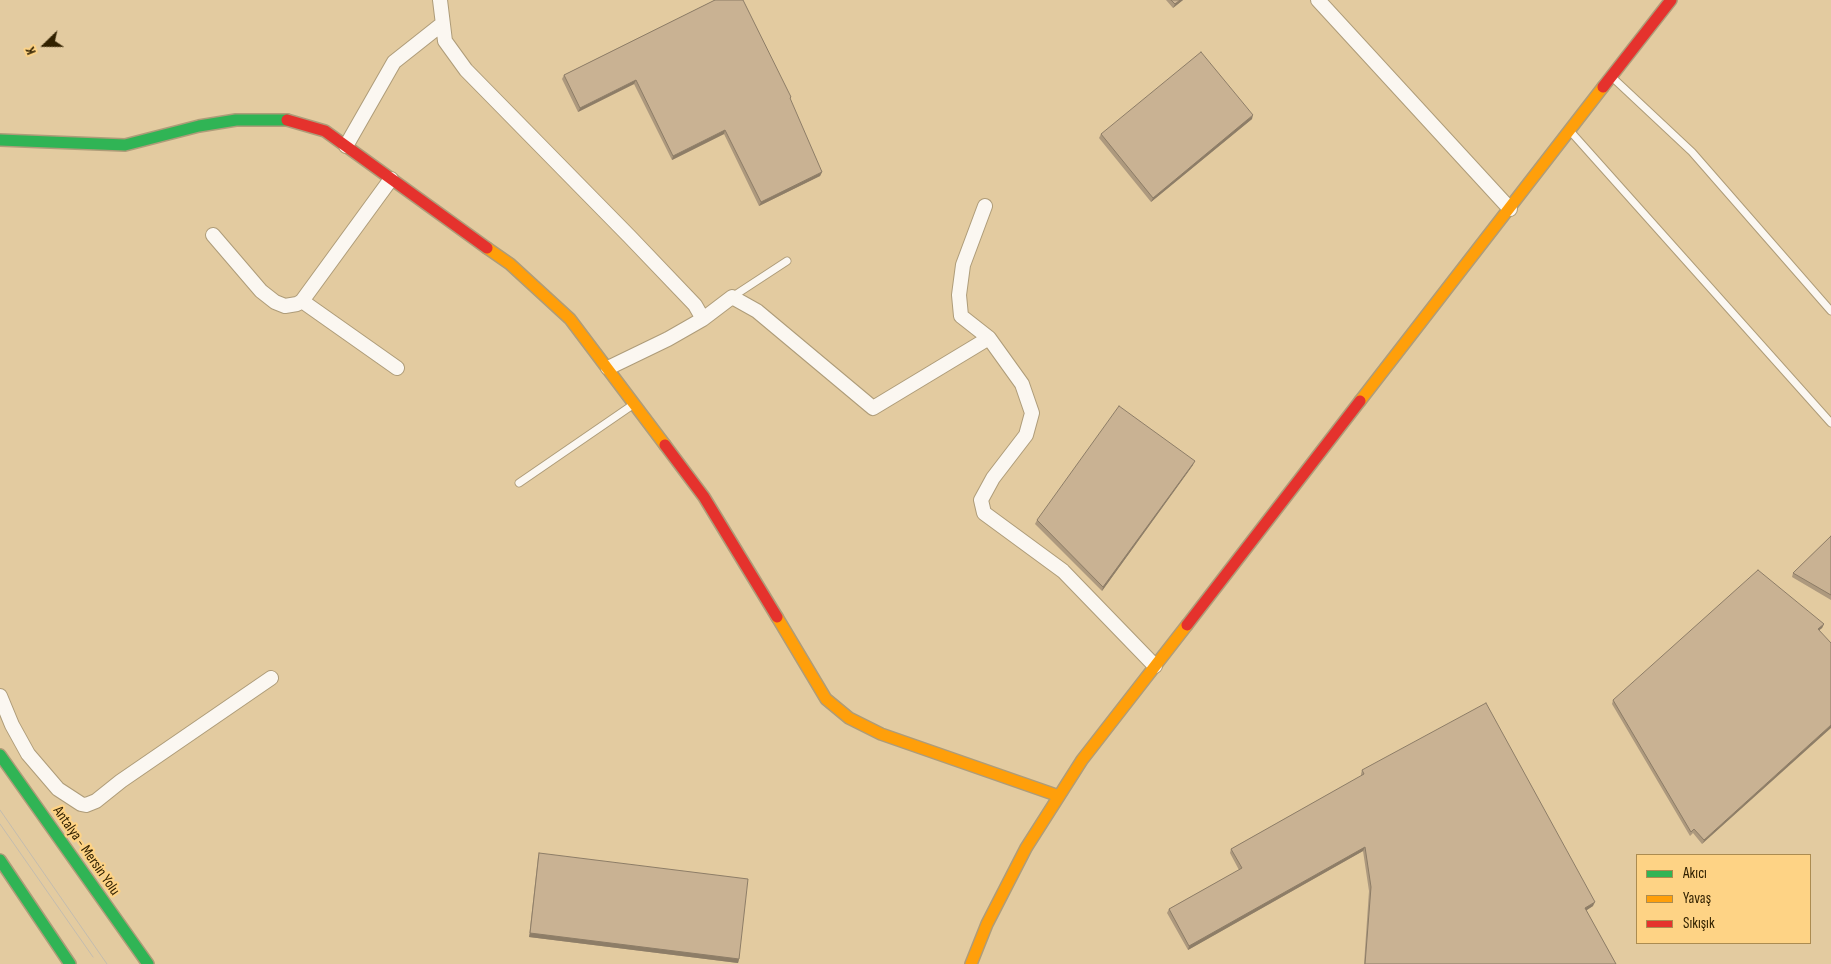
<!DOCTYPE html>
<html>
<head>
<meta charset="utf-8">
<style>
	body { margin:0 }
	#map { position:relative; width:1831px; height:964px; overflow:hidden; background:#e3cba0; font-family:"Sofia Sans Condensed",sans-serif }
	canvas { display:block }
	.legend { position:absolute; left:1636px; top:854px; width:175px; height:90px; box-sizing:border-box; background:#fed385; border:1px solid #ac8c50; margin:0; padding:6px 9px; list-style:none; font-size:15px; color:#312100 }
	.legend li { display:flex; align-items:center; gap:10px; height:25px }
	.legend b { width:25px; border:1px solid #ac8c50 }
	.north { position:absolute; left:20px; top:20px; width:50px; height:50px; -webkit-text-stroke:4px #fed385; paint-order:stroke; rotate:248deg; font-size:14px; font-weight:700; line-height:20px; text-align:center; color:#312100 }
	.north::after { content:''; display:block; margin:auto; width:18px; height:22px; background:#312100; clip-path:polygon(50% 0,100% 100%,50% 72%,0 100%) }
</style>
</head>
<body>
<div id="map">
<canvas width="1831" height="964"></canvas>
<ul class="legend">
<li><b style="height:6px;background:#30b455"></b>Akıcı</li>
<li><b style="height:6px;background:#ff9f0a"></b>Yavaş</li>
<li><b style="height:6px;background:#e5322d"></b>Sıkışık</li>
</ul>
<div class="north">K</div>
</div>
<script>
const g = document.querySelector('canvas').getContext('2d');
g.lineJoin = 'round';
const toPath = rows => new Path2D(rows.map(r => 'M' + r).join(''));
function trace(path, color, width, dash) { g.strokeStyle = color; g.lineWidth = width; g.lineCap = dash ? 'butt' : 'round'; g.setLineDash(dash || []); g.stroke(path); }
function fillPath(path, color) { g.fillStyle = color; g.fill(path, 'evenodd'); }
function label(font, color, halo, rows, align = 'center') {
  g.font = font + ' "Sofia Sans Condensed",sans-serif'; g.lineWidth = 4.5; g.setLineDash([]); g.textBaseline = 'middle'; g.strokeStyle = halo; g.fillStyle = color; for (const [text, x, y, turn = 0] of rows) {
    g.save(); g.translate(x, y); g.rotate((+turn || 0) * Math.PI / 180); g.textAlign = isNaN(turn) ? turn : align; if (halo) g.strokeText(text, 0, 0); g.fillText(text, 0, 0); g.restore();
  }
}
const lane = toPath([
	[1613,78,1692,152,1831,311],
	[1571,132,1831,423],
	[732,297,787,261],
	[519,483,634,404]
]);
const street = toPath([
	[440,0,445,41,466,70,630,237,695,305,703,319],
	[1318,0,1510,209],
	[346,146,394,62,442,24],
	[985,206,963,265,959,295,961,316,989,338,1022,384,1032,413,1026,435,993,478,981,500,984,513,1063,571,1155,666],
	[213,235,261,291,275,302,285,306,297,304,302,301,391,179],
	[302,301,397,368],
	[608,368,668,339,703,319,732,297,757,311,873,408,989,338],
	[0,696,12,725,28,754,58,789,81,804,86,805,96,801,121,781,271,678]
]);
const fast = toPath([
	[0,140,125,145,199,126,236,120,287,120],
	[0,755,148,964],
	[0,860,70,964]
]);
const slow = toPath([
	[487,248,510,264,570,319,665,445],
	[1360,401,1603,87],
	[777,617,826,699,849,718,881,734,1059,796],
	[971,964,987,924,1026,848,1082,760,1187,625]
]);
const jam = toPath([
	[1603,87,1671,0],
	[287,120,325,131,487,248],
	[665,445,704,497,777,617],
	[1187,625,1360,401]
]);
trace(lane, '#ae9c79', 9);
trace(street, '#ae9c79', 16);
trace(fast, '#ae9c79', 14);
trace(slow, '#ae9c79', 14);
trace(jam, '#ae9c79', 14);
trace(lane, '#fbf7f1', 7);
trace(street, '#fbf7f1', 14);
trace(fast, '#30b455', 11);
trace(slow, '#ff9f0a', 11);
trace(jam, '#e5322d', 11);
trace(toPath([
	[0,810,107,964],
	[0,824,93,957]
]), '#c3bcaf', 1);
fillPath(toPath([
	[715,0,791,97,790,100,822,172,820,176,759,206,724,134,672,160,634,84,578,112,562,79,564,75],
	[1166,0,1183,0,1173,8],
	[1252,119,1151,202,1099,138,1101,134],
	[1193,465,1102,591,1035,524,1037,520],
	[1831,536,1831,600,1792,577,1793,573],
	[1824,624,1822,628,1819,630,1702,844,1693,833,1690,836,1612,704,1613,700],
	[1362,770,1593,906,1586,910,1616,964,1364,964,1369,891,1363,851,1188,950,1167,913,1169,909,1239,870,1230,853,1231,849,1361,776,1361,774],
	[539,853,739,959,738,963,529,937,538,857]
]), '#ad997e');
fillPath(toPath([
	[1180,0,1183,0,1173,8,1175,4],
	[636,80,634,84,578,112,580,108],
	[1253,115,1252,119,1151,202,1153,198],
	[725,130,724,134,672,160,673,156],
	[822,172,820,176,759,206,761,202],
	[1195,461,1193,465,1102,591,1103,587],
	[1824,624,1822,628,1816,633,1818,629],
	[1831,725,1831,728,1702,844,1704,840],
	[1365,847,1363,851,1188,950,1189,946],
	[1595,902,1593,906,1584,912,1585,908],
	[530,933,739,959,738,963,529,937]
]), '#8d7d67');
const building = toPath([
	[715,0,743,0,791,97,790,98,822,172,761,202,725,130,673,156,636,80,580,108,564,75,715,0],
	[1171,0,1180,0,1175,4,1171,0],
	[1201,52,1253,115,1153,198,1101,134,1201,52],
	[1119,406,1195,461,1103,587,1037,520,1119,406],
	[1831,536,1831,595,1793,573,1831,536],
	[1758,570,1824,624,1818,629,1831,643,1831,725,1704,840,1694,829,1691,832,1613,700,1758,570],
	[1486,703,1595,902,1585,908,1616,964,1365,964,1371,887,1365,847,1189,946,1169,909,1242,868,1231,849,1364,774,1362,770,1486,703],
	[539,853,748,879,739,959,530,933,539,853]
]);
fillPath(building, '#c9b293');
trace(building, '#8d7d67', 1);
label('15px', '#312100', '#fed385', [
	["Antalya - Mersin Yolu",86,851,55]
]);
</script>
</body>
</html>
